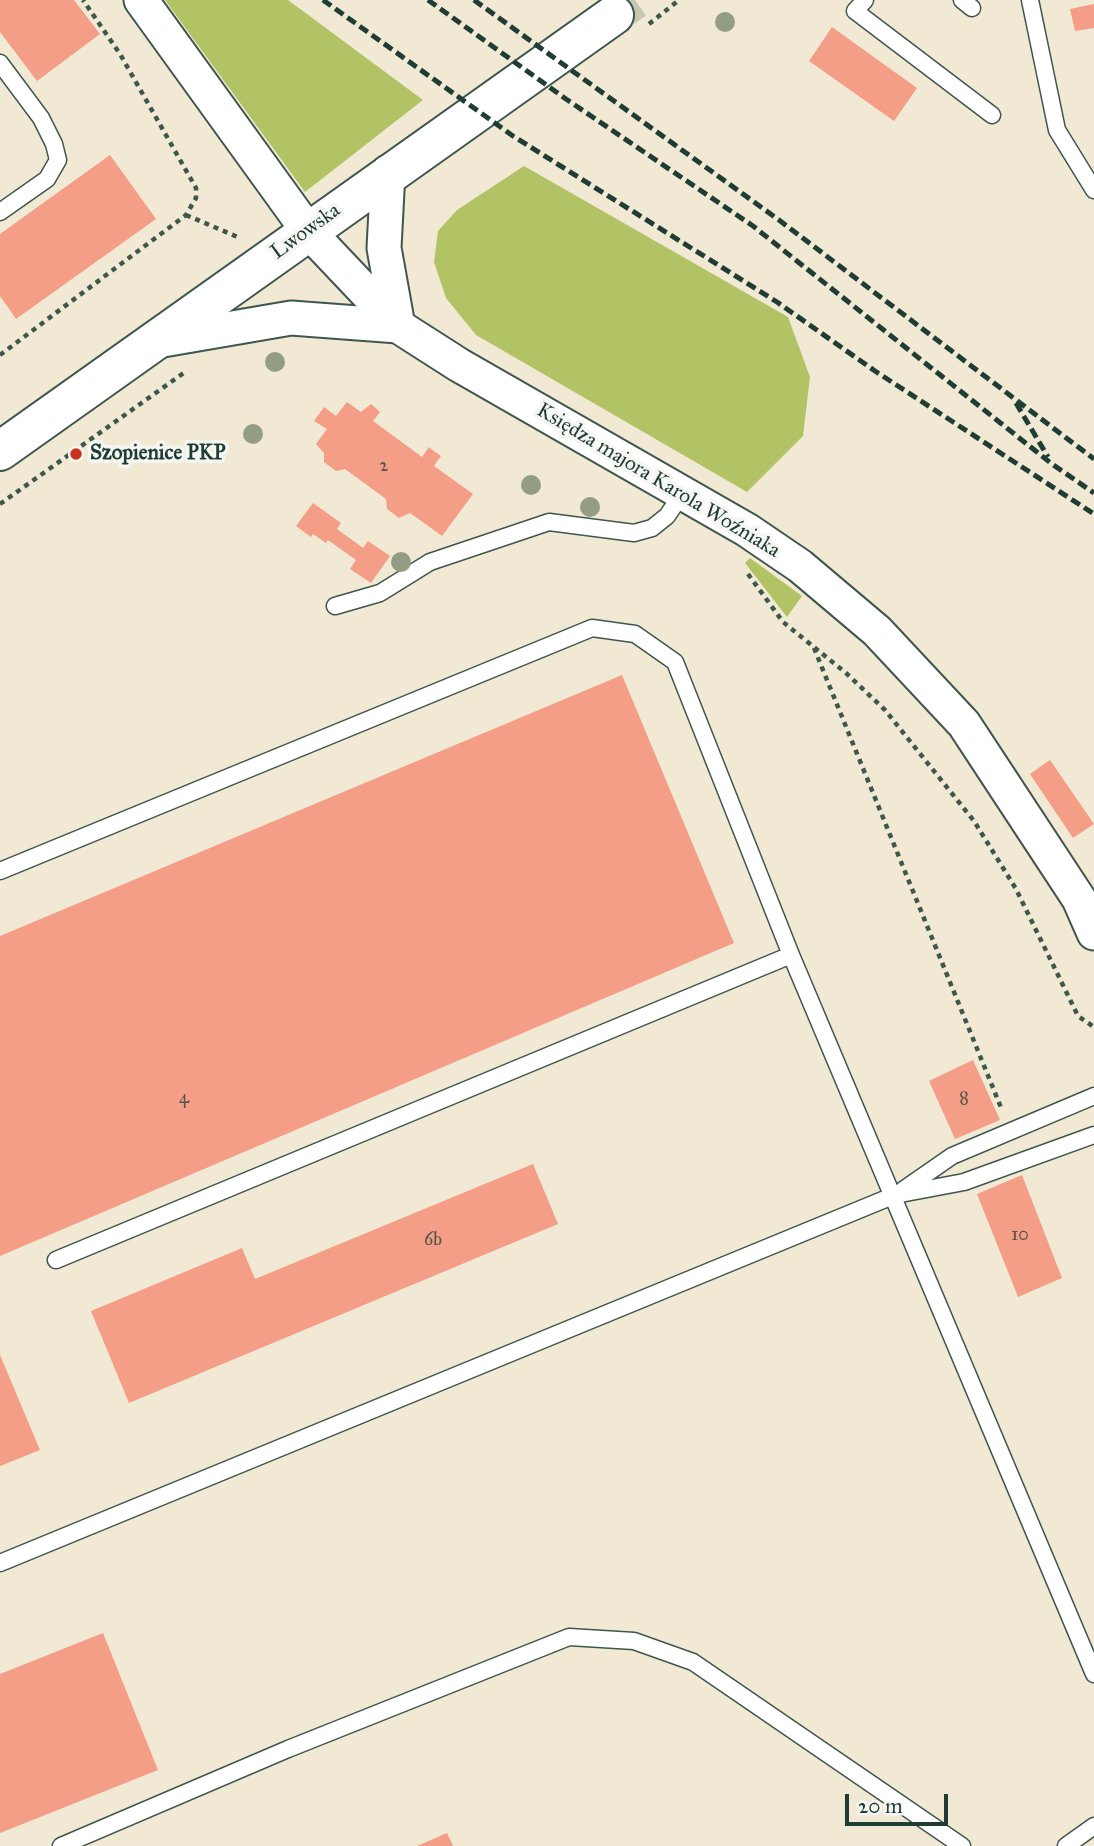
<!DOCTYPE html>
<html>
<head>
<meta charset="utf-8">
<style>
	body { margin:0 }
	#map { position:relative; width:1094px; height:1846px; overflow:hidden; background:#f1e9d4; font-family:"IM FELL Great Primer",serif }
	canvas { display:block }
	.scale { position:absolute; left:845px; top:1794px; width:103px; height:32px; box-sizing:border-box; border:4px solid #1f3d34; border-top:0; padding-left:9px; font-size:21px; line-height:24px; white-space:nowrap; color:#1f3d34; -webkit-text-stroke:5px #f6f6f2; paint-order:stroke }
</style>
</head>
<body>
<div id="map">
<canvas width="1094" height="1846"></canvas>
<div class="scale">20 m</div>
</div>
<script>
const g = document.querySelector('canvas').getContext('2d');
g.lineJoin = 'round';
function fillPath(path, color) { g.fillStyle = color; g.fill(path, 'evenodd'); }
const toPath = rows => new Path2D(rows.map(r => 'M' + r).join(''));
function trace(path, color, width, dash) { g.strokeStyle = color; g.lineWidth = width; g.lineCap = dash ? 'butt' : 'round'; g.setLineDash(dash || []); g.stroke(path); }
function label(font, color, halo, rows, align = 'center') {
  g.font = font + ' "IM FELL Great Primer",serif'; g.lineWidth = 7; g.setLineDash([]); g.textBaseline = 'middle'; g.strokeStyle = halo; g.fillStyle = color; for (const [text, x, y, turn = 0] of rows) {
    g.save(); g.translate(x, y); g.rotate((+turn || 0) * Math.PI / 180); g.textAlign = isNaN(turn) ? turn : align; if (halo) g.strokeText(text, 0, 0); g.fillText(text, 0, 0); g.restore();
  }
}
fillPath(toPath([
	[165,0,288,0,423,100,305,192],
	[524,166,788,317,810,377,803,436,747,492,476,335,446,298,434,262,438,231,457,210],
	[750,558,802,596,787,617,745,563]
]), '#b2c366');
fillPath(toPath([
	[0,0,74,0,100,34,37,81,0,32],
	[1094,4,1094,28,1075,31,1070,9],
	[832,27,917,88,894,121,809,61],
	[110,155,156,219,16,319,0,296,0,234],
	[347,402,361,412,371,404,380,412,373,421,422,457,429,447,431,449,441,456,434,466,473,494,442,536,410,513,399,518,387,509,386,499,345,469,336,471,324,462,324,453,316,444,327,429,314,421,324,407,336,416],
	[313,503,341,523,337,529,363,548,368,541,390,556,371,583,350,569,356,560,328,540,326,543,313,534,311,537,296,526],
	[622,675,734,943,0,1256,0,936],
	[1050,760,1094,824,1073,838,1030,774],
	[973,1060,1000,1120,955,1139,929,1081],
	[533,1164,558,1224,129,1403,91,1311,242,1248,255,1279],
	[1022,1175,1062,1278,1018,1297,977,1194],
	[0,1355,40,1450,0,1466],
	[103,1633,158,1770,0,1833,0,1674],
	[447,1833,453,1846,417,1846]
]), '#f49d87');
trace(toPath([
	[614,15,635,0]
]), '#c7c7b4', 38, [38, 19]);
const lane = toPath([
	[865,0,855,11,992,115],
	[962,0,972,8],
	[1030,0,1057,130,1094,190],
	[0,63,41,118,54,144,58,160,47,179,0,212],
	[335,606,380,593,430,562,549,522,634,533,652,528,667,516,684,491],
	[0,871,592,628,635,634,675,662,791,955,1094,1674],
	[903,1190,952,1156,1094,1096],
	[56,1260,791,955],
	[0,1563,895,1195,964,1182,1094,1135],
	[61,1846,288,1749,569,1637,634,1641,693,1662,962,1846],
	[1066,1846,1094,1826]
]);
const street = toPath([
	[141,0,308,231,398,326,459,365,747,530,800,566,877,631,964,724,1079,899,1094,933],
	[388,172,384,248,398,326],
	[157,341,291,318,398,326]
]);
const secondary = toPath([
	[0,451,614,15]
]);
trace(lane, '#3e574c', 19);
trace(street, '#3e574c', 37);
trace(secondary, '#3e574c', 42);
trace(toPath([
	[649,24,679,0],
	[186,215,240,238],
	[0,355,186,215,196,198,196,188,120,54,83,0],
	[0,504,185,372],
	[748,574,783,622,846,673,885,710,974,821,1016,889,1078,1016,1094,1027],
	[814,648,1002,1110]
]), '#3e574c', 4.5, [5, 5]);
trace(lane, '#fff', 16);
trace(street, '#fff', 33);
trace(secondary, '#fff', 38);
trace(toPath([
	[323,0,513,136,777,302,875,371,1094,514],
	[428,0,566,99,753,226,1052,464,1094,493],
	[474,0,779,220,1094,459],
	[1016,403,1048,457]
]), '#1f3d34', 5, [10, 5]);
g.fillStyle = '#929d83';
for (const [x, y] of [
	[725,22],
	[275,362],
	[253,434],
	[531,485],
	[590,507],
	[401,562]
]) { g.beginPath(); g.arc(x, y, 10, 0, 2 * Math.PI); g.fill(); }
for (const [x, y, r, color] of [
	[76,454,7,"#c8321e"]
]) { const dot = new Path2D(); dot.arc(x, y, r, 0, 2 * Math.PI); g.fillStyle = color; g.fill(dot); trace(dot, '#f6f6f2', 2.5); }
label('18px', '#545549', null, [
	["2",384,467],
	["4",184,1099],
	["8",964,1100],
	["10",1020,1236],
	["6b",433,1241]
]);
label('21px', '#1f3d34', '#f6f6f2', [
	["Lwowska",306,232,-36],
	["Księdza majora Karola Woźniaka",658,481,31]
]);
label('bold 21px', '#1f3d34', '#f6f6f2', [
	["Szopienice PKP",90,454]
], 'left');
</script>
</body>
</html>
